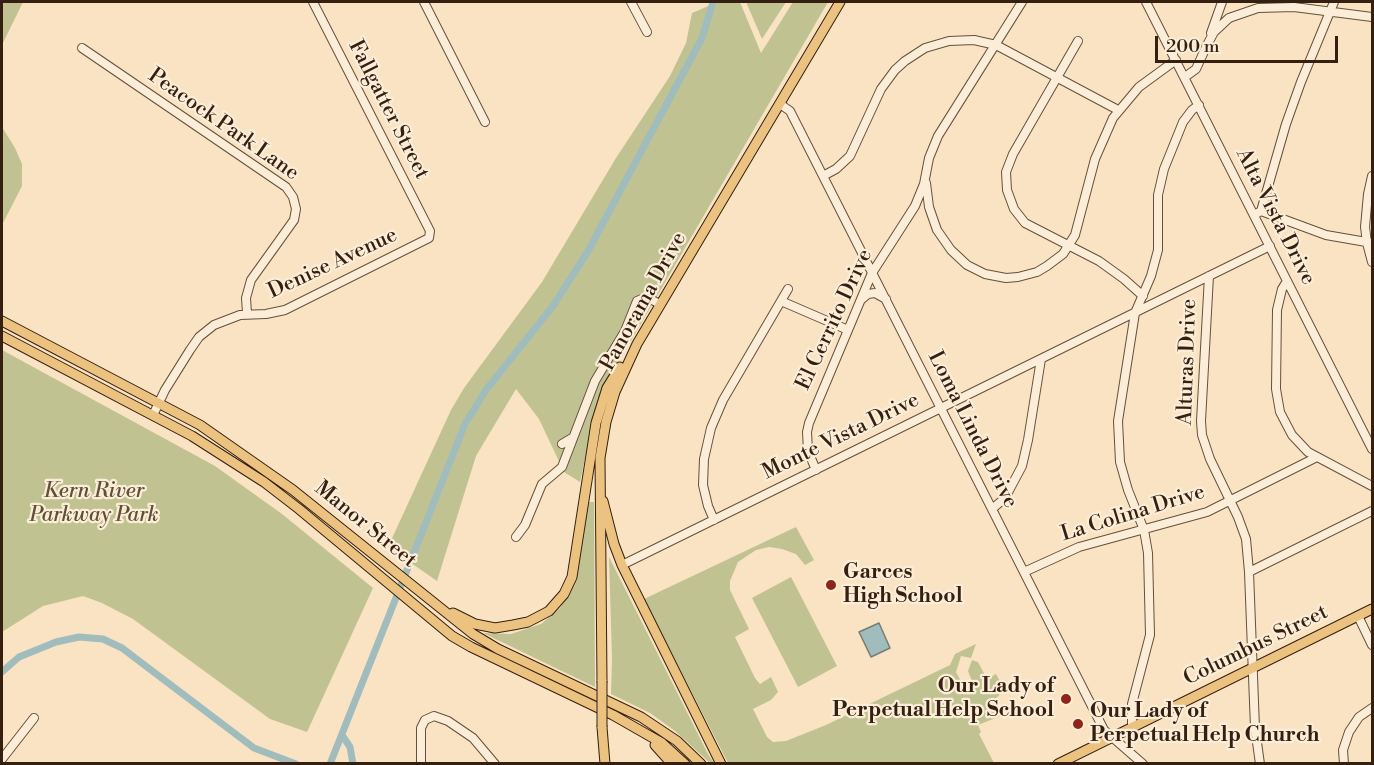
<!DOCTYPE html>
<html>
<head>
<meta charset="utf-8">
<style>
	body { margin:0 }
	#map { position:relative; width:1374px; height:765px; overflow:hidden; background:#f9e3c2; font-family:"Libre Bodoni",serif }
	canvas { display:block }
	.frame { position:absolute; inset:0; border:3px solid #341f10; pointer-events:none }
	.scale { position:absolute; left:1155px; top:36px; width:183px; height:27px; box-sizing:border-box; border:3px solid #341f10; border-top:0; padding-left:8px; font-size:18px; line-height:21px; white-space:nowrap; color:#341f10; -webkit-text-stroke:4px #fbedd7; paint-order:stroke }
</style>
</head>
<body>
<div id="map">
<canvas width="1374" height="765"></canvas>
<div class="frame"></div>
<div class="scale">200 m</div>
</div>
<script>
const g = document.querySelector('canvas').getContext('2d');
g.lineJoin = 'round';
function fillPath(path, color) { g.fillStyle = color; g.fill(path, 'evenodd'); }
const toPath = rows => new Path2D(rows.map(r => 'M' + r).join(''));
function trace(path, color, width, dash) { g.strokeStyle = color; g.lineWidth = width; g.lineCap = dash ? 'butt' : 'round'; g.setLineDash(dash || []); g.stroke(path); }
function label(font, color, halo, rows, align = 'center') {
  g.font = font + ' "Libre Bodoni",serif'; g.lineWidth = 4.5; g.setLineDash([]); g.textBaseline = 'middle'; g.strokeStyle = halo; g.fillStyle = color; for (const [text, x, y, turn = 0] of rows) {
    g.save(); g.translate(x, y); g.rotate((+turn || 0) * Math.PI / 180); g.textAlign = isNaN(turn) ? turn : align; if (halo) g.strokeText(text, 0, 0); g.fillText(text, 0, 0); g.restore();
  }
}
fillPath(toPath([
	[2,2,23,2,2,45],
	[718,2,740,2,761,53,793,2,828,2,603,389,595,409,580,482,564,472,539,419,516,389,476,456,437,581,388,547,451,410,464,388,542,282,616,158,670,76,686,43,692,13],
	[746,2,786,2,762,39],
	[2,127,15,148,22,164,22,186,2,225],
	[2,350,215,466,282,514,373,588,307,732,270,719,133,619,102,603,83,596,43,606,2,632],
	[588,502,594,502,595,687,483,633,511,634,541,624,560,608,576,581],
	[796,527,814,560,805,565,796,554,782,549,769,547,756,550,738,562,730,581,730,590,749,629,735,637,755,678,760,684,771,677,778,692,771,700,753,709,767,737,773,742,786,741,826,725,950,665,955,654,976,644,971,658,961,656,956,672,963,685,972,681,968,671,972,660,978,662,987,679,996,674,1004,689,996,699,1003,715,978,725,981,732,979,734,994,763,728,763,644,599],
	[609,557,708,754,714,763,710,763,675,731,650,713,611,694,612,659],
	[791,577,837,666,798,687,752,598]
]), '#c0c391');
const water = toPath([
	[879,623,890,648,871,657,859,632,879,623]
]);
fillPath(water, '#a1bcbc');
trace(water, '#757d77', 1.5);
trace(toPath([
	[2,672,19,657,56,642,79,637,103,639,122,648,254,748,296,764],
	[342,735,350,747,353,764],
	[330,764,465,424,486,390,553,306,588,251,702,38,713,2]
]), '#a1bcbc', 7);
const minor = toPath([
	[424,2,485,122],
	[631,2,647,32],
	[1146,2,1372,449],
	[1211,33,1222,2],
	[1078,41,1013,154,1006,172,1007,190,1014,209,1025,223,1099,261,1124,279,1143,296],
	[1206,47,1214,32,1229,18,1258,8,1294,7,1372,17],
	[82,48,286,187,293,197,296,209,294,220,251,280,246,298,247,313],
	[1185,77,1196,69,1207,45],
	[780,104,790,111,1104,730,1143,764],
	[823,176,836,169,850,156,881,89,895,70,905,61,925,48,949,41,974,40,996,45,1118,110],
	[1372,176,1368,194,1365,227,1367,243,1372,262],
	[926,183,929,207,937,230,951,250,967,265,985,274,1006,278,1018,277,1037,272,1047,266,1063,254,1075,235,1095,159,1113,118,1139,87,1176,60],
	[1261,211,1326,235,1372,243],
	[1254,215,1261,211,1286,124,1301,82,1334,2],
	[1209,276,1201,421,1202,435,1210,459,1238,517,1246,539,1249,572,1255,728,1260,764],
	[1287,281,1282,289,1277,310,1276,389,1280,412,1292,435,1308,452,1372,486],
	[862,299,868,294,875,293,886,299],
	[781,301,848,330],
	[153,415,165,390,190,350,199,337,214,325,240,315,266,314,285,310,429,238,430,231,313,2],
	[562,444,572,438],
	[816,470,808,451,807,432,809,423,872,273,915,206,924,184,929,158,938,136,1022,2],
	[992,509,1005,498,1022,466,1028,440,1041,359],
	[714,520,708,506,703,485,704,459,711,428,723,400,788,289],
	[516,537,525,525,542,484,562,467,595,381,625,331,637,301,644,298,648,298,660,304],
	[622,565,1270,246],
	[1024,572,1079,547,1207,512,1317,457],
	[1249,572,1372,511],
	[1358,616,1372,645],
	[1132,727,1132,704,1150,635,1148,553,1144,530,1128,490,1120,462,1118,421,1135,313,1151,276,1158,250,1158,195,1164,169,1183,122,1192,110,1199,105],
	[2,759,34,718],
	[421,764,421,728,425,720,434,716,448,721,473,738,495,764],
	[1344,764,1343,750,1349,732,1359,717,1372,708]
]);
const major = toPath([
	[2,321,200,425,293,490,473,634,498,649,641,717,677,741,701,764],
	[2,336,192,436,264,482,299,509,452,636,471,647,613,715,662,743,685,764],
	[603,501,614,544,622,565,721,764],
	[453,613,475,624,495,628,513,625,528,622,549,611,564,594,572,577,596,423,607,388,620,367],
	[602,681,600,458,606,422,615,392,637,344,840,2],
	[602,727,605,764],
	[655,745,672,764],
	[1058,764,1372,609]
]);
trace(minor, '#65503c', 10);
trace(major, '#341f10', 11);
trace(minor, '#fbedd7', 8);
trace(major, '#ecc281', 9);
const majorBridge = toPath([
	[602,681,602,727]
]);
trace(majorBridge, '#341f10', 11, []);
trace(majorBridge, '#ecc281', 9);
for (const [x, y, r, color] of [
	[831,585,6,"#8f2418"],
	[1066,699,6,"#8f2418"],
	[1078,724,6,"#8f2418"]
]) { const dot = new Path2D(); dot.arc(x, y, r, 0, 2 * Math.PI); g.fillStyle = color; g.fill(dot); trace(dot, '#fbedd7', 2); }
label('21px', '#341f10', '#fbedd7', [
	["Fallgatter Street",388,110,63],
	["Peacock Park Lane",223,125,35],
	["Alta Vista Drive",1275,217,63],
	["Denise Avenue",333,264,-25],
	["Panorama Drive",644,302,-61],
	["El Cerrito Drive",835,320,-65],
	["Alturas Drive",1188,362,-88],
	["Loma Linda Drive",972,430,63],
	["Monte Vista Drive",841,437,-26],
	["La Colina Drive",1133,514,-17],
	["Manor Street",365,525,39],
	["Columbus Street",1256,646,-26]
]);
label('italic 21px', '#5e5037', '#fbedd7', [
	["Kern River",94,492],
	["Parkway Park",94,516]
]);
label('bold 21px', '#341f10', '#fbedd7', [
	["Garces",843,573],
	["High School",843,597],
	["Our Lady of",1054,687,"right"],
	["Perpetual Help School",1054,711,"right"],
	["Our Lady of",1090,712],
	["Perpetual Help Church",1090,736]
], 'left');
</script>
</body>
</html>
